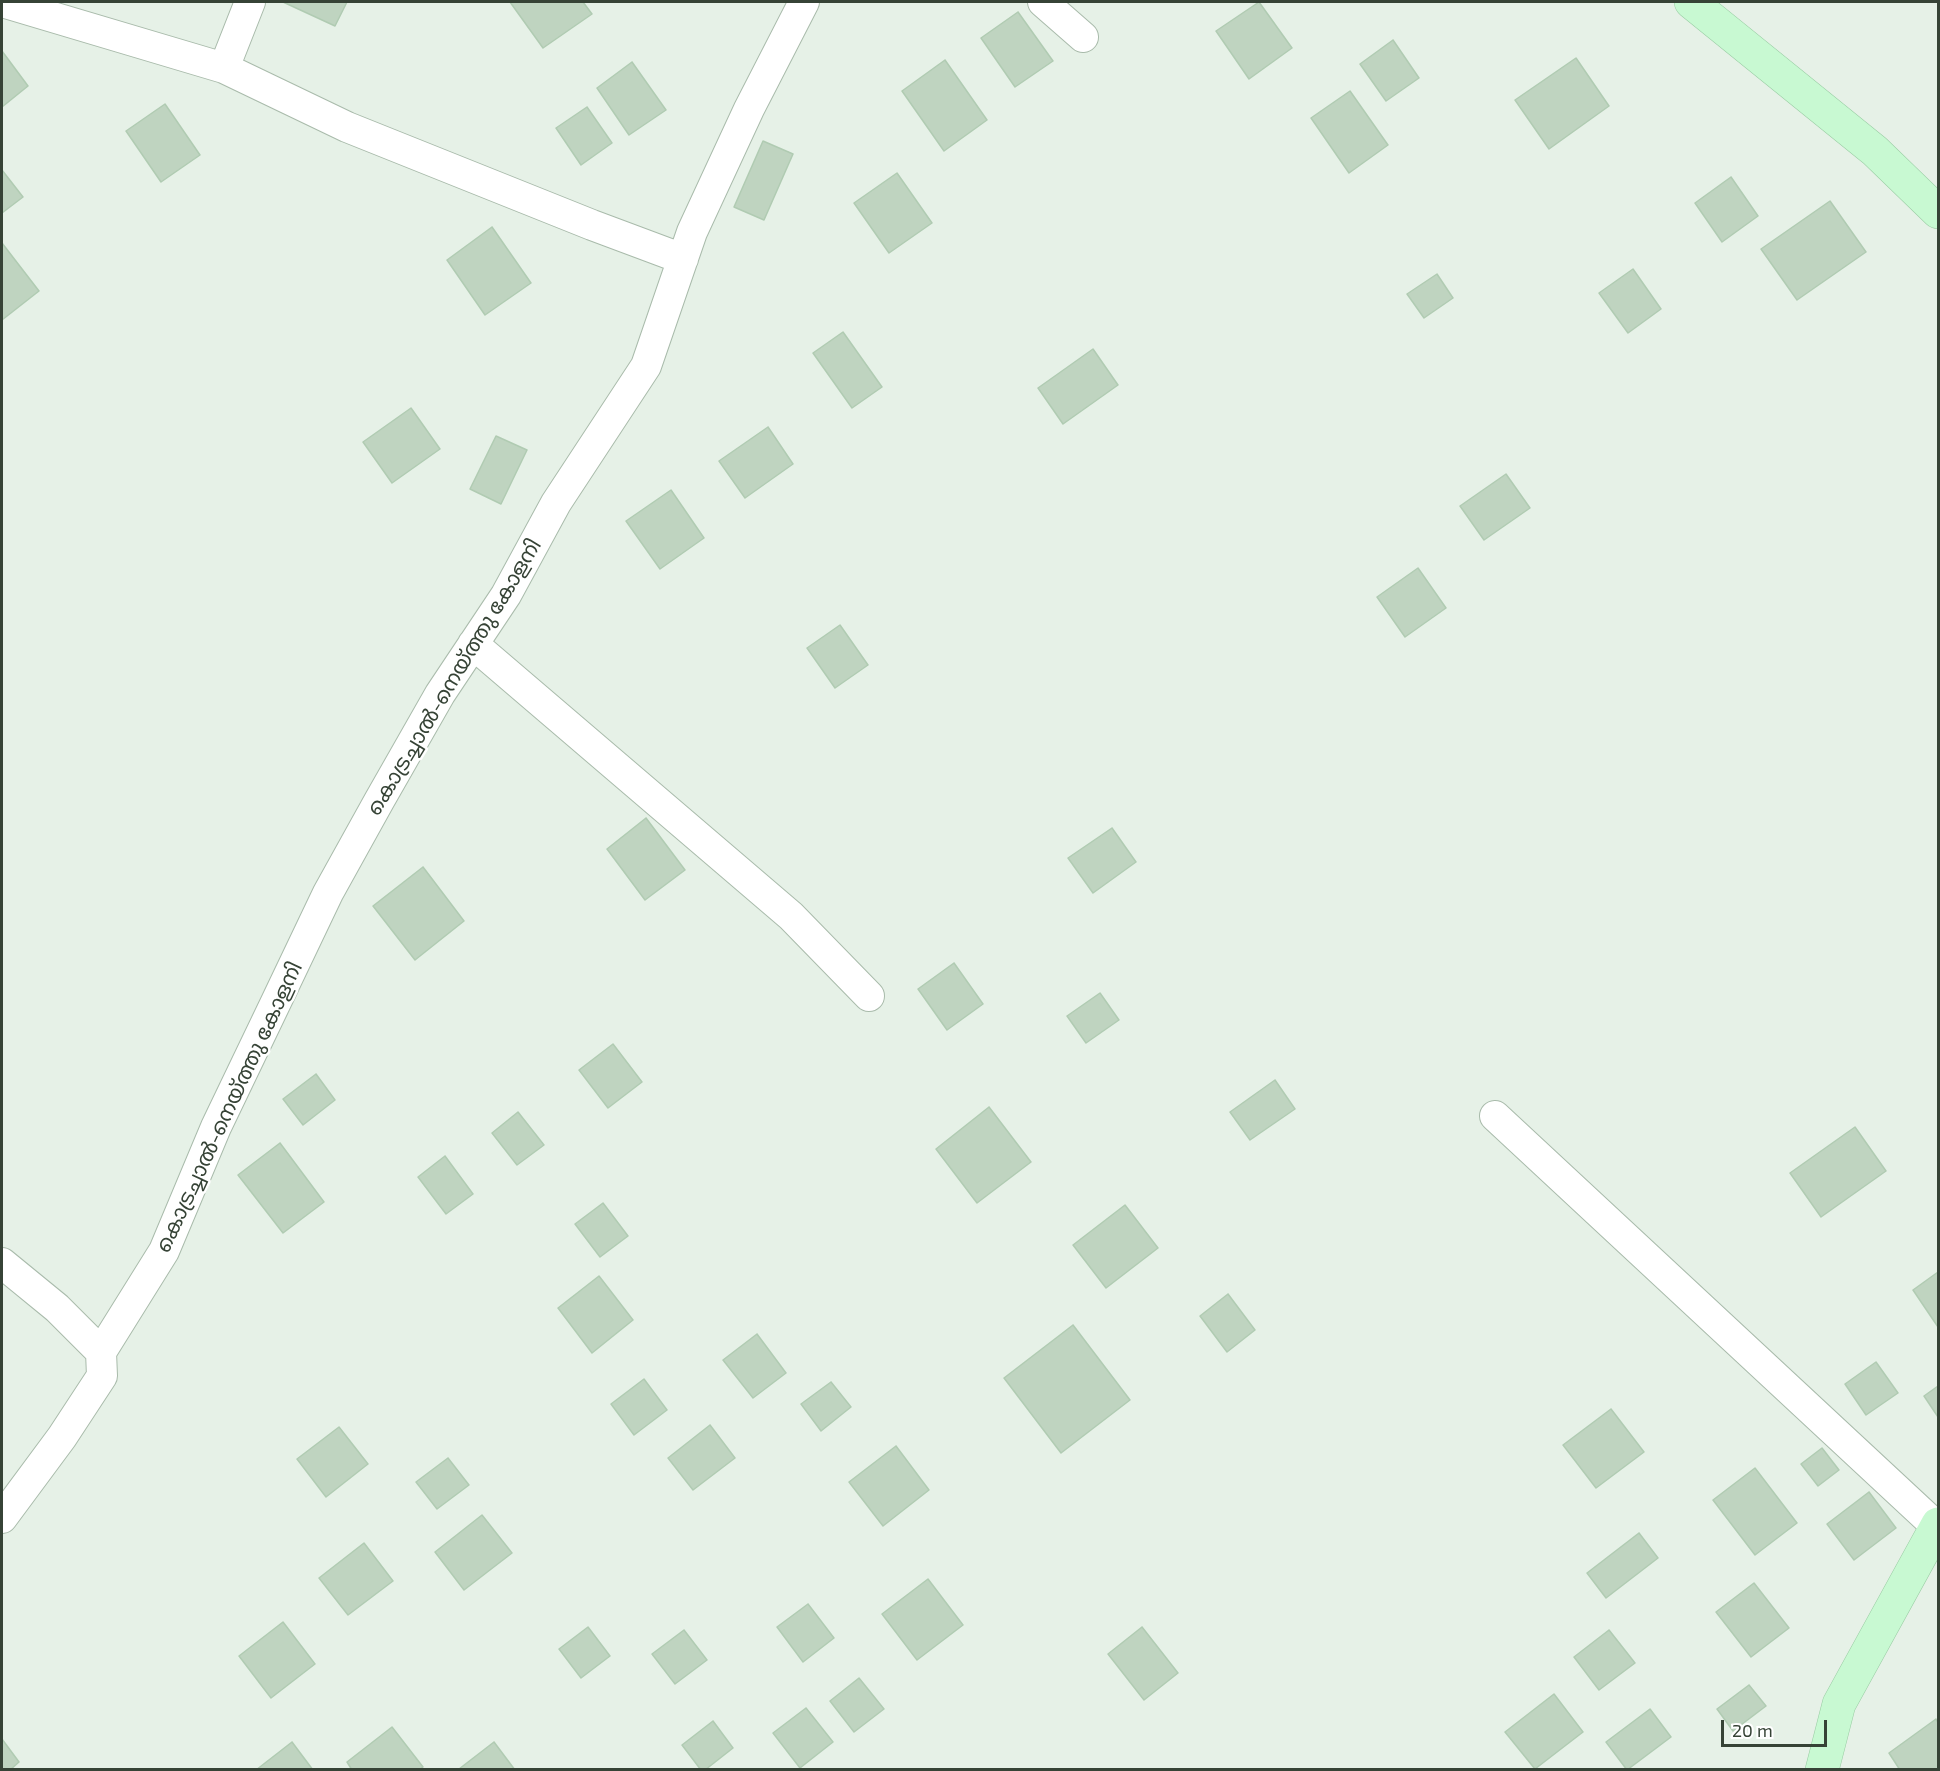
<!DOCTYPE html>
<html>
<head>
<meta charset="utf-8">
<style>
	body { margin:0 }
	#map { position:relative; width:1940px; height:1771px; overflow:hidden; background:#e6f1e7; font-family:"Exo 2",sans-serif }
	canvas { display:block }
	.frame { position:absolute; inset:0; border:3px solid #364336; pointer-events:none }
	.scale { position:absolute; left:1721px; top:1720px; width:106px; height:27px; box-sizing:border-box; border:3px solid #364336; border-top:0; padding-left:8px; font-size:18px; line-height:21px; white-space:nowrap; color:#364336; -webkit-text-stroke:4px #fff; paint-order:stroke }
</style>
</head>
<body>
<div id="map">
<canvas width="1940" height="1771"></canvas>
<div class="frame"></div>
<div class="scale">20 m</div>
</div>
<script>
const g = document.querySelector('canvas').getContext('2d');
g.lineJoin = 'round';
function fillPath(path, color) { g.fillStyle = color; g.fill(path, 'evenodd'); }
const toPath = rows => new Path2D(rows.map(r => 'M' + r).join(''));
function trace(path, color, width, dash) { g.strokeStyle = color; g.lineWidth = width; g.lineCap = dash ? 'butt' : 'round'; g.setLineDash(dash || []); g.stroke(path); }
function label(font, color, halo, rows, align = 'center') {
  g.font = font + ' "Exo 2","Noto Sans Malayalam",sans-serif'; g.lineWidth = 5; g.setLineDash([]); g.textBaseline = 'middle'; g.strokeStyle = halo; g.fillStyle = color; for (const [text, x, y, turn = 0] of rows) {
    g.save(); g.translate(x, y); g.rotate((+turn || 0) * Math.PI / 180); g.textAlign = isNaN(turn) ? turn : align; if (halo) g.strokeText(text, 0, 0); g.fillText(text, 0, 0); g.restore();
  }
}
const building = toPath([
	[283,2,347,2,335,26,283,2],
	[510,2,583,2,592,14,543,48,510,2],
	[1259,2,1292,48,1249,79,1216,31,1259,2],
	[1018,12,1053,61,1015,87,981,38,1018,12],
	[1393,40,1419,78,1386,101,1360,64,1393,40],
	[2,51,28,86,2,107,2,51],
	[1576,58,1609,106,1549,149,1515,100,1576,58],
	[945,60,987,120,944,151,902,91,945,60],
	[632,62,666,110,629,135,597,88,632,62],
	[1350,91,1388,145,1349,173,1311,118,1350,91],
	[165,104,200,155,161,182,126,131,165,104],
	[587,107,612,143,581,165,556,128,587,107],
	[763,141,793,154,764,220,734,207,763,141],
	[2,170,23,197,2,213,2,170],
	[897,173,932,223,889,253,854,203,897,173],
	[1731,177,1758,216,1722,242,1695,203,1731,177],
	[1830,201,1866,252,1797,300,1761,249,1830,201],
	[492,227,531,283,485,315,447,260,492,227],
	[2,243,39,291,2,320,2,243],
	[1633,269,1661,309,1628,333,1599,293,1633,269],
	[1437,274,1453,298,1424,318,1407,294,1437,274],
	[843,332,882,387,852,408,813,353,843,332],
	[1093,349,1118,385,1063,424,1038,388,1093,349],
	[411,408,440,449,392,483,363,442,411,408],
	[768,427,793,464,745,498,719,461,768,427],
	[496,436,527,450,501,504,470,489,496,436],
	[1506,474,1530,508,1484,540,1460,506,1506,474],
	[671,490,704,538,660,569,626,521,671,490],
	[1418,568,1446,608,1405,637,1377,597,1418,568],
	[840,625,868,665,835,688,807,648,840,625],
	[646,818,685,870,645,900,607,849,646,818],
	[1112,828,1136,862,1093,893,1068,858,1112,828],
	[423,867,464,921,415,960,373,906,423,867],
	[954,963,983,1004,947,1030,918,989,954,963],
	[1100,993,1119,1020,1086,1043,1067,1016,1100,993],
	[613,1044,642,1082,608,1108,579,1070,613,1044],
	[316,1074,335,1100,303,1125,283,1099,316,1074],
	[1275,1080,1295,1109,1250,1140,1230,1112,1275,1080],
	[989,1107,1031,1162,977,1203,936,1149,989,1107],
	[518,1112,544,1145,517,1165,492,1133,518,1112],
	[1855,1127,1886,1171,1821,1217,1790,1173,1855,1127],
	[280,1143,324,1202,283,1233,238,1175,280,1143],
	[445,1156,473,1194,446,1214,418,1177,445,1156],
	[603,1203,628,1236,600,1257,575,1224,603,1203],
	[1125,1205,1158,1248,1106,1288,1073,1245,1125,1205],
	[1938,1272,1938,1327,1913,1290,1938,1272],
	[599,1276,633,1320,592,1353,558,1308,599,1276],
	[1228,1294,1255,1330,1227,1352,1200,1316,1228,1294],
	[1073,1325,1130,1400,1061,1453,1004,1378,1073,1325],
	[757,1334,786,1373,753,1398,723,1360,757,1334],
	[1876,1362,1898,1393,1866,1415,1845,1384,1876,1362],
	[644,1379,667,1410,634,1435,611,1404,644,1379],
	[831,1382,851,1407,821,1431,801,1404,831,1382],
	[1938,1386,1938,1417,1924,1396,1938,1386],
	[1611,1409,1644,1452,1596,1488,1563,1445,1611,1409],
	[710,1425,735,1458,693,1490,668,1458,710,1425],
	[339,1427,368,1464,326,1497,297,1459,339,1427],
	[896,1446,929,1490,883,1526,849,1482,896,1446],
	[1822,1448,1839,1470,1818,1486,1801,1464,1822,1448],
	[448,1458,469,1485,437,1509,416,1482,448,1458],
	[1755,1468,1797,1523,1755,1555,1713,1500,1755,1468],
	[1869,1492,1896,1528,1854,1560,1827,1524,1869,1492],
	[482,1515,512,1553,464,1590,435,1552,482,1515],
	[1639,1533,1658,1558,1606,1598,1587,1573,1639,1533],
	[364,1543,393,1581,348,1615,319,1578,364,1543],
	[928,1579,963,1625,917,1660,882,1614,928,1579],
	[1754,1583,1789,1628,1751,1657,1716,1612,1754,1583],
	[808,1604,834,1638,803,1662,777,1627,808,1604],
	[283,1622,315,1664,271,1698,239,1656,283,1622],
	[588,1627,610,1656,581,1678,559,1649,588,1627],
	[1142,1627,1178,1673,1144,1700,1108,1654,1142,1627],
	[684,1630,707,1660,675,1684,652,1654,684,1630],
	[1609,1630,1635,1663,1599,1690,1574,1657,1609,1630],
	[859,1678,884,1709,854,1732,830,1701,859,1678],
	[1749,1685,1766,1706,1733,1731,1717,1709,1749,1685],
	[1554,1694,1583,1732,1535,1769,1505,1732,1554,1694],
	[806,1708,833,1742,800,1768,773,1733,806,1708],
	[1650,1709,1671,1737,1627,1770,1606,1742,1650,1709],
	[1936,1719,1938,1723,1938,1770,1900,1770,1889,1753,1936,1719],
	[713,1721,733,1748,705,1770,701,1770,682,1745,713,1721],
	[392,1727,423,1767,419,1770,352,1770,347,1762,392,1727],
	[2,1739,19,1762,10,1770,2,1770,2,1739],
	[292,1742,313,1770,256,1770,292,1742],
	[494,1742,515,1770,459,1770,459,1769,494,1742]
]);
fillPath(building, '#bfd4c0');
trace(building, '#b0cbb2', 1.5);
const street = toPath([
	[2,2,224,68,347,127,592,225,683,259],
	[1043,2,1083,37],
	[224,68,250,2],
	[473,644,791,916,869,996],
	[1495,1116,1936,1526],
	[2,1263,57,1308,101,1352,102,1376,62,1437,2,1518],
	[101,1352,164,1251,216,1127,276,1002,328,893,379,801,440,694,506,595,556,503,646,366,692,232,749,109,804,2]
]);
const secondary = toPath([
	[1691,2,1875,151,1938,212],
	[1822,1770,1839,1704,1938,1524]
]);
trace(street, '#a9bbab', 32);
trace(secondary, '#99cca3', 34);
trace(street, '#fff', 30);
trace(secondary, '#c8f9d2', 33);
label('21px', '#364336', '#fff', [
	["കൊട്രച്ചാൽ-നെയ്ത്തു കോളനി",454,677,-59],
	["കൊട്രച്ചാൽ-നെയ്ത്തു കോളനി",229,1107,-65]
]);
</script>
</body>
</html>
